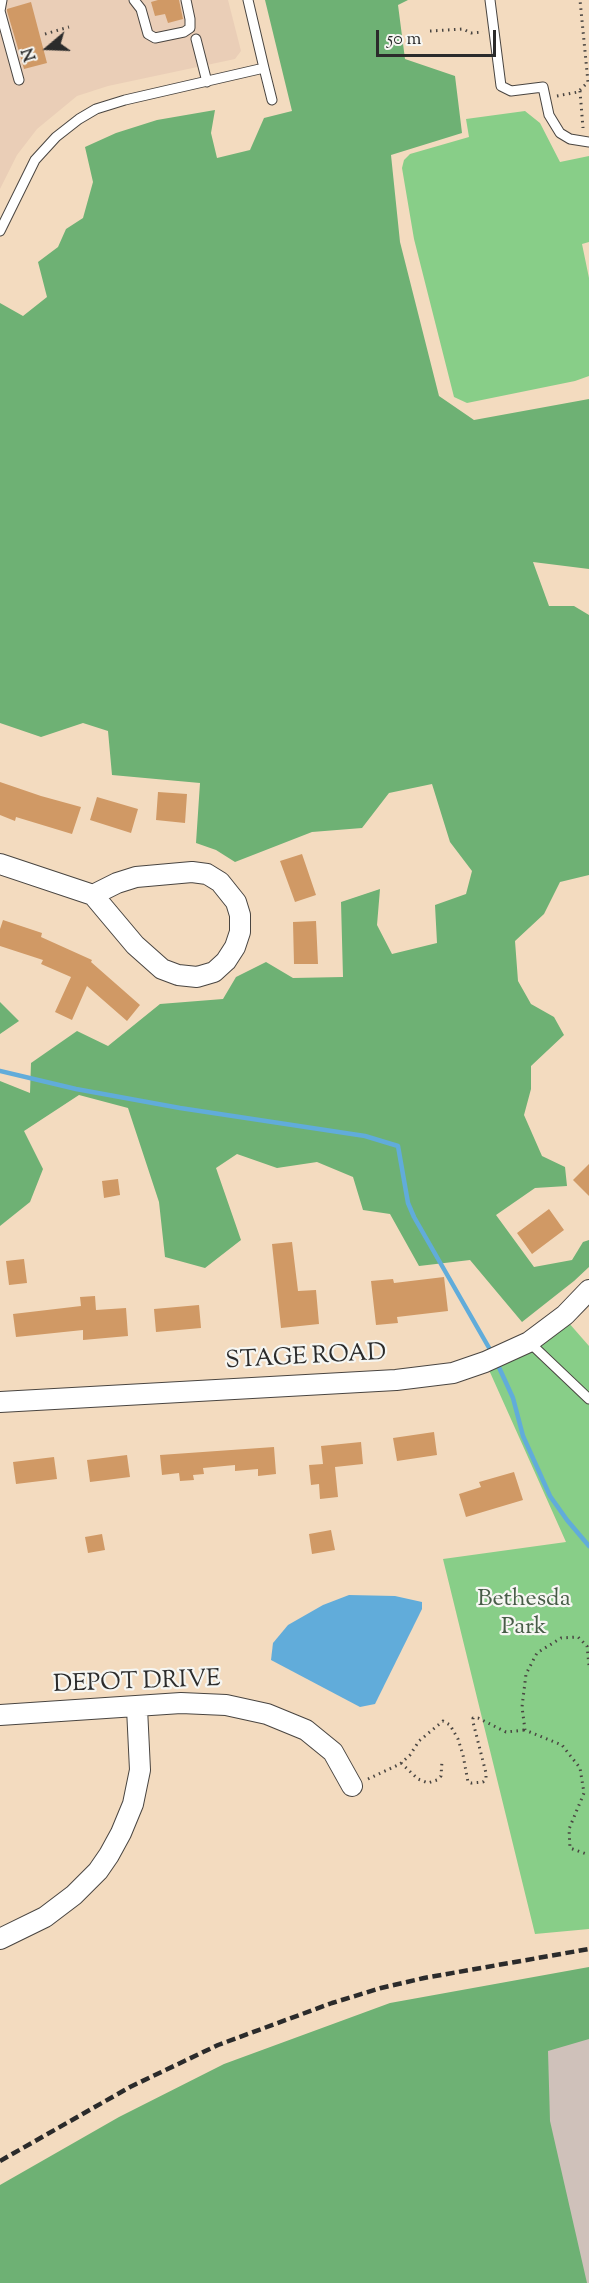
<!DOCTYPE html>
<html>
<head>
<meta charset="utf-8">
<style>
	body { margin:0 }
	#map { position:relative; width:589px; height:2283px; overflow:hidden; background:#f3dbbf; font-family:"Sorts Mill Goudy",serif }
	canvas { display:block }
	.north { position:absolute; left:18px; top:18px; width:60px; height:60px; -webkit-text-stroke:4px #f6f6f2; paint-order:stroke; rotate:251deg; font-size:16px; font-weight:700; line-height:24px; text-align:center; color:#2b2b2b }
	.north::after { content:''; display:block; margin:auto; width:21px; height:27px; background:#2b2b2b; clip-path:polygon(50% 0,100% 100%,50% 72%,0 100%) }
	.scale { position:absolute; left:376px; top:30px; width:120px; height:27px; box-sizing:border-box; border:3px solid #2b2b2b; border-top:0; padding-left:8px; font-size:18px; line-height:21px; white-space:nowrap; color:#2b2b2b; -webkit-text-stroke:4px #f6f6f2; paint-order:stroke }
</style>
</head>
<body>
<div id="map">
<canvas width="589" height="2283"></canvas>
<div class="north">N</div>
<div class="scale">50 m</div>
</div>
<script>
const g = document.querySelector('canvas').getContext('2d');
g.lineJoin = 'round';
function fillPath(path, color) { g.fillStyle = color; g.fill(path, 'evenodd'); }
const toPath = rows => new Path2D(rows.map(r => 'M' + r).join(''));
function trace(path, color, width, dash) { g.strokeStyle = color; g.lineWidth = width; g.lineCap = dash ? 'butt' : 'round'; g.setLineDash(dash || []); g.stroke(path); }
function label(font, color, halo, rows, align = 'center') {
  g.font = font + ' "Sorts Mill Goudy",serif'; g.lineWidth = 4.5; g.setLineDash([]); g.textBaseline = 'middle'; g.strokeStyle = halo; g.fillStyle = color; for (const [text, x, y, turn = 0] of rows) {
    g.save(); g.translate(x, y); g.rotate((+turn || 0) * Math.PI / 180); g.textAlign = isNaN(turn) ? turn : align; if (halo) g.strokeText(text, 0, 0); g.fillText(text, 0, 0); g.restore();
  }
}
fillPath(toPath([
	[0,0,228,0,241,51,235,59,108,86,77,96,37,129,17,155,0,189]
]), '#eaceb7');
fillPath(toPath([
	[589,2031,589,2283,583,2283,515,2046]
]), '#cfc1ba');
fillPath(toPath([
	[525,111,540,123,560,162,589,156,589,242,582,244,589,278,589,376,575,381,467,403,454,397,414,239,402,168,404,160,410,154,469,137,466,119],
	[568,1322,589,1346,589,1929,535,1934,443,1559,566,1542,489,1370]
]), '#88ce88');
fillPath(toPath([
	[265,0,408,0,398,5,405,59,455,76,462,133,391,155,400,242,439,396,474,420,589,399,589,569,533,562,549,606,574,606,589,615,589,875,560,882,544,914,515,941,518,981,531,1004,554,1017,564,1035,531,1066,531,1089,524,1115,542,1156,565,1167,567,1186,535,1188,496,1215,534,1267,572,1260,583,1242,589,1240,589,1267,574,1281,522,1322,470,1260,419,1266,390,1214,363,1210,353,1177,317,1162,277,1168,237,1154,216,1168,241,1240,205,1268,165,1257,159,1202,128,1108,79,1095,24,1131,43,1169,30,1202,0,1226,0,1081,30,1093,31,1063,77,1031,108,1046,160,1004,223,999,236,977,266,962,293,978,343,977,341,902,380,889,377,925,392,954,437,943,435,905,466,894,472,871,450,842,432,784,389,793,362,828,312,832,235,862,216,850,196,843,200,783,112,775,108,731,83,723,41,737,0,723,0,303,23,316,47,297,38,262,58,247,66,229,83,218,93,182,85,147,116,133,157,120,215,110,211,133,217,158,250,150,264,118,292,111],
	[0,1002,19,1021,0,1034],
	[589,1967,589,2039,548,2051,550,2121,587,2283,0,2283,0,2185,119,2117,224,2064,390,2003]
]), '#6eb174');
fillPath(toPath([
	[349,1595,395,1596,422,1602,422,1609,375,1704,360,1707,271,1660,273,1643,288,1625,323,1605]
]), '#61acda');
trace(toPath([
	[0,1071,76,1089,180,1108,365,1136,398,1146,408,1203,414,1217,492,1353],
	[497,1363,513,1398,523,1436,550,1496,567,1520,589,1546]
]), '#61acda', 4.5);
fillPath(toPath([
	[158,0,179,0,183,19,168,23,165,14,155,16,151,2],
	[31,2,47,63,24,69,7,11,7,9],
	[0,782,41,796,81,807,72,834,16,817,15,821,0,815],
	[158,792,187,794,185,823,156,820],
	[97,797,138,809,131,833,90,820],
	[302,854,316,895,295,902,280,861],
	[3,920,42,933,41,937,92,960,91,962,140,1005,127,1021,87,986,72,1020,55,1012,71,977,41,964,43,960,0,946,0,929],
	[316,921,318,964,294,964,293,922],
	[589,1164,589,1196,573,1180],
	[118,1179,120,1195,104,1198,102,1181],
	[549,1209,564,1230,532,1254,517,1233],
	[292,1242,298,1291,316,1290,319,1324,281,1328,272,1244],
	[24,1259,27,1283,9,1285,6,1261],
	[444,1277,448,1311,397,1317,398,1323,376,1325,371,1281,393,1279,394,1283],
	[95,1296,96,1310,126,1308,128,1336,83,1340,83,1330,16,1337,13,1314,81,1306,80,1297],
	[199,1305,201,1328,156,1332,154,1309],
	[434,1432,437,1455,397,1461,393,1438],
	[361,1442,363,1464,335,1467,338,1497,320,1499,319,1484,311,1485,309,1465,323,1464,321,1446],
	[274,1447,276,1474,258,1476,258,1469,235,1471,235,1465,203,1468,204,1474,193,1475,194,1480,180,1481,179,1473,162,1475,160,1455],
	[127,1455,130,1477,90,1482,87,1460],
	[54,1457,57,1479,16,1484,13,1462],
	[514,1472,523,1500,466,1517,459,1494,481,1487,479,1482],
	[331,1530,335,1550,312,1554,309,1534],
	[102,1534,105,1550,88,1553,85,1537]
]), '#d09965');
const lane = toPath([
	[2,0,0,11,19,80],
	[134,0,141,9,148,34,155,38,184,32,190,28,190,19,186,0],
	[490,0,501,86,511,91,543,87,549,115,560,133,570,139,589,142],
	[196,39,207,82],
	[264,68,272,100],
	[0,231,35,160,56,137,79,119,96,109,125,100,264,68,248,0],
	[529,1342,589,1399]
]);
const street = toPath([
	[0,864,93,895,135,945,162,969,178,975,197,977,214,972,226,961,235,947,240,932,240,915,236,902,220,882,207,874,192,872,136,877,117,883,93,895],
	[0,1402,396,1380,453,1373,485,1362,529,1342,565,1315,589,1290],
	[0,1715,181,1703,226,1705,267,1714,306,1730,333,1752,352,1786],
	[0,1939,45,1917,74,1895,98,1871,109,1855,121,1833,133,1804,140,1770,137,1708]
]);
trace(lane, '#494541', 11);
trace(street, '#494541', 22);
trace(toPath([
	[430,31,463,29,471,33,483,32],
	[45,34,69,27],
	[580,91,583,128],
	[557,96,578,92,588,82,580,0],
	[589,1665,587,1646,578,1637,561,1638,537,1653,526,1674,522,1707,525,1730,562,1745,580,1768,584,1793,569,1829,570,1848,589,1855],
	[401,1763,418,1779,428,1783,437,1780,441,1776,442,1761],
	[368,1779,400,1764,410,1755,419,1741,443,1721,450,1725,458,1739,463,1755,468,1782,471,1783,483,1782,486,1779,486,1773,473,1722,473,1718,478,1718,506,1732,525,1730]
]), '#494541', 3, [1.5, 4.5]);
trace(lane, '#fff', 9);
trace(street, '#fff', 20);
trace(toPath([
	[0,2161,130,2087,218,2045,332,2003,381,1988,424,1978,589,1949]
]), '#2b2b2b', 4.5, [9, 4.5]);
label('24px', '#2b2b2b', '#f6f6f2', [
	["STAGE ROAD",306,1359,-3],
	["DEPOT DRIVE",137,1684,-2]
]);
label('24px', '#475c47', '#f6f6f2', [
	["Bethesda",524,1601],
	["Park",524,1629]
]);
</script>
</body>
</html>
